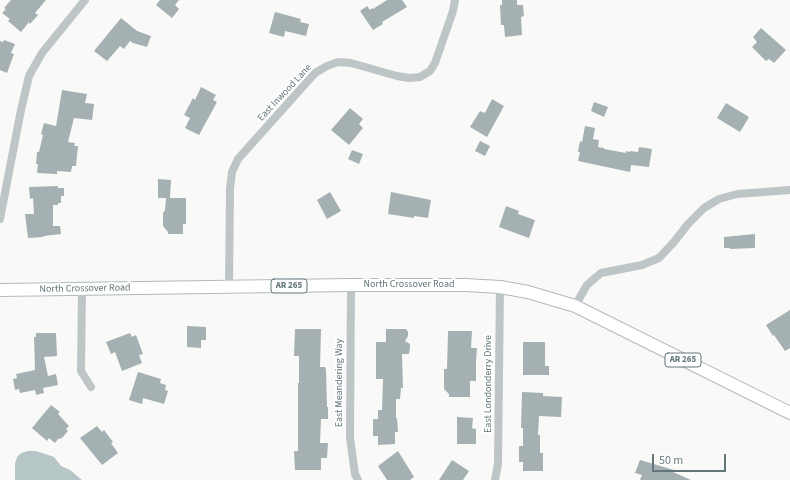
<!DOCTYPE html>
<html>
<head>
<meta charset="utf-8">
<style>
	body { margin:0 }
	#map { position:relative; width:790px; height:480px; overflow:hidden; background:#f9f9f8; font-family:"Source Sans 3",sans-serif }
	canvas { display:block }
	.scale { position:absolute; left:652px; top:454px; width:74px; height:18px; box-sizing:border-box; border:2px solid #62767a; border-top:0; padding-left:5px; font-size:12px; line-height:14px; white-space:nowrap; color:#62767a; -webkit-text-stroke:3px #fff; paint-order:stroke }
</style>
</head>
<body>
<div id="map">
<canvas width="790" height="480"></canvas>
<div class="scale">50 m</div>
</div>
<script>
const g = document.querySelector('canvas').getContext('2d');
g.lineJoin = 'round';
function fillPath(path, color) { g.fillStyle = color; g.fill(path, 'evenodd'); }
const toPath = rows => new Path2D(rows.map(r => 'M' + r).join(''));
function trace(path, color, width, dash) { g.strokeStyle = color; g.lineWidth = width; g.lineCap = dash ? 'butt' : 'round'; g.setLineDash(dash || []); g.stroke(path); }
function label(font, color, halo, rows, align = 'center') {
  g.font = font + ' "Source Sans 3",sans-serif'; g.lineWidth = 4; g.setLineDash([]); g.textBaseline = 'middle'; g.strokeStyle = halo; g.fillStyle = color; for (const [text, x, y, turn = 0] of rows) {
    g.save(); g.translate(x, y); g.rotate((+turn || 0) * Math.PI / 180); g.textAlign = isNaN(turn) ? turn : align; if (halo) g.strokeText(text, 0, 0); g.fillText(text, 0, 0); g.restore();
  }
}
fillPath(toPath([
	[28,451,36,451,54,457,61,466,70,470,82,480,15,480,15,464,17,457,21,453]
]), '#b6c5c5');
fillPath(toPath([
	[11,0,46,0,35,13,38,15,30,24,29,22,21,32,8,21,10,19,2,13,6,9,4,8],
	[160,0,179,0,175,5,179,9,172,18,156,5],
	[387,0,402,0,407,7,382,22,383,24,373,30,360,11,367,6,370,10,372,8,373,9],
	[502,0,517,0,517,5,523,5,524,16,521,17,522,35,505,37,504,25,501,25,500,5,502,5],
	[275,12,301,19,300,22,309,24,306,36,285,31,284,37,269,33],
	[121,18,137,31,151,36,147,47,133,43,130,41,124,49,120,46,107,61,94,51],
	[761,28,786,50,774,63,769,59,766,61,752,47,757,42,753,37],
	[4,40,15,44,11,53,14,54,7,73,0,70,0,41,3,42],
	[201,87,216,95,213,100,217,102,199,135,185,128,190,118,184,115,193,98,195,100],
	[62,90,87,94,85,103,94,104,92,120,74,118,68,142,75,143,74,146,78,146,76,166,72,166,71,172,57,171,57,174,37,173,38,164,36,164,37,152,39,152,43,135,41,134,44,123,56,126],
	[492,99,504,106,487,137,470,127,480,111,485,113],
	[594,102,608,107,604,117,591,111],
	[726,103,749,117,740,132,717,118],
	[350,108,363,119,359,124,363,128,349,145,331,130],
	[585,126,595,128,593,139,599,140,598,147,604,148,604,149,626,153,626,151,630,152,630,151,638,152,639,147,652,149,649,167,631,165,630,172,578,161,580,152,578,152,580,141,582,142],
	[480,141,490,146,485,156,475,151],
	[352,150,363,154,359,164,348,159],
	[158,179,171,180,170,198,158,198],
	[58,186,58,188,64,188,64,196,61,196,61,203,58,203,58,205,53,205,53,226,60,226,61,234,44,236,43,237,28,238,25,214,34,214,33,198,30,199,29,187],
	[330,192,341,211,327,219,317,200],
	[391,192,431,200,428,218,414,216,414,218,388,214],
	[166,198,186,198,186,224,183,224,183,234,168,234,168,232,163,226,163,213,165,210],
	[506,206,519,211,518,214,535,220,529,238,499,227],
	[755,234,755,248,730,249,730,248,724,248,724,237],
	[790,310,790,348,785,351,774,335,773,336,766,325],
	[187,326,206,327,206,340,201,340,201,348,187,347],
	[295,329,321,329,320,367,325,367,326,370,327,407,328,407,328,419,321,419,320,443,328,443,327,458,321,458,321,470,295,470,294,451,298,451,298,383,299,383,299,356,294,356],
	[386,329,406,329,408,332,408,336,405,341,410,344,410,348,409,354,402,354,403,388,401,388,400,399,396,399,396,418,397,418,398,432,395,432,395,444,378,445,378,436,373,436,373,419,378,419,378,410,382,410,383,379,376,379,376,342,386,342],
	[448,331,472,331,471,348,477,348,476,361,476,381,470,381,470,397,449,397,449,394,444,389,444,369,447,369],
	[36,333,56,333,57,356,44,357,48,376,56,374,58,385,43,388,44,393,36,395,35,390,20,393,19,389,15,390,13,379,17,378,16,374,35,370,34,337,36,337],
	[130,333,132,337,136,335,143,354,139,355,142,363,122,371,115,352,111,354,106,342],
	[523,342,545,342,545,366,549,366,549,375,523,375],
	[138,372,161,379,160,383,166,385,165,390,168,391,164,404,143,398,142,404,129,400],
	[522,392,543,393,543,396,562,397,561,417,539,416,538,435,540,435,540,453,543,453,543,471,523,471,523,462,519,462,519,446,523,446,523,428,521,428],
	[51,405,60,412,58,414,69,426,66,429,68,431,62,438,58,439,55,443,49,438,47,441,32,428],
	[457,417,473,418,472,428,476,429,476,444,457,444],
	[97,426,102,432,104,430,113,442,111,443,118,453,102,465,80,438],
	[398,451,414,477,410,480,387,480,378,466],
	[452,460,469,471,463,480,439,480],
	[640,460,674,470,673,472,691,480,640,480,642,475,635,473]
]), '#a4b0b2');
const primary = toPath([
	[0,290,351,285,465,285,500,287,528,292,575,306,790,413]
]);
trace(primary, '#b2b9bb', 14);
trace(toPath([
	[0,219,21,110,29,76,42,53,85,0],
	[351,285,350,438,355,474,358,480],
	[229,287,230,189,232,172,238,159,315,73,327,66,338,62,351,63,397,76,409,78,420,77,430,71,435,63,453,11,455,0],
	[82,289,81,371,91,387],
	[575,306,587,285,601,273,642,265,659,258,674,242,688,224,704,208,719,199,737,194,790,190],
	[495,480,498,464,500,287]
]), '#bec5c6', 8);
trace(primary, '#fff', 12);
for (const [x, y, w] of [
	[289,286,36],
	[683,360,36]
]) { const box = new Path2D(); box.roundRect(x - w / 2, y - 7, w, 14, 3); g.fillStyle = '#fff'; g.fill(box); trace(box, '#62767a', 1); }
label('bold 9px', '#62767a', null, [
	["AR 265",289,286],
	["AR 265",683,360]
]);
label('10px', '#62767a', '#fff', [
	["East Inwood Lane",285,93,-47],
	["North Crossover Road",409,285],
	["North Crossover Road",85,289,-1],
	["East Meandering Way",340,383,-90],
	["East Londonderry Drive",489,384,-90]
]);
</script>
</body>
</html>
